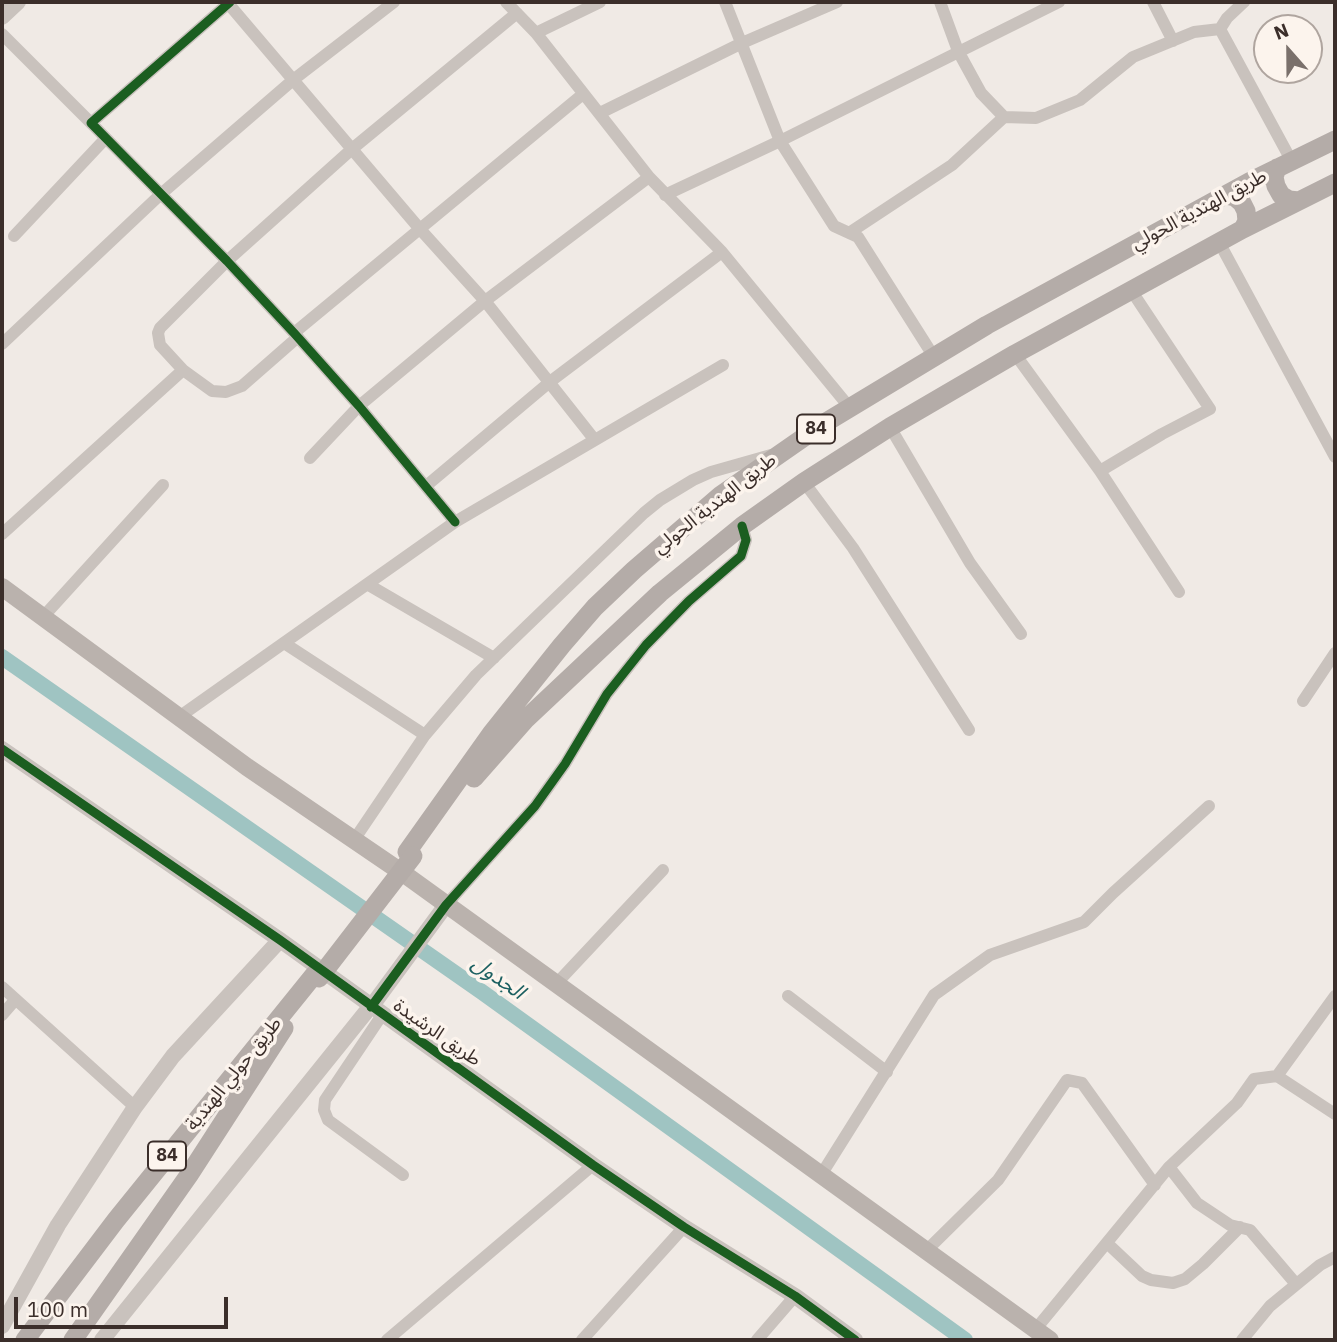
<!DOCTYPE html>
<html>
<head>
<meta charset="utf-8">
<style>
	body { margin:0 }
	#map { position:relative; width:1337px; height:1342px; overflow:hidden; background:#f0eae5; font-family:"IBM Plex Sans",sans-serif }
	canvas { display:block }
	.frame { position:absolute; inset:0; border:4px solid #3b2e2a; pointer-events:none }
	.north { position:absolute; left:1253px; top:14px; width:70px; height:70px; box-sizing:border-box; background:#fcf4ed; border:2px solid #afa59f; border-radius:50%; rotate:339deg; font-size:19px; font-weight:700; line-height:28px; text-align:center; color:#3b2e2a }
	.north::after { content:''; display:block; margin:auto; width:24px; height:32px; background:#7a706b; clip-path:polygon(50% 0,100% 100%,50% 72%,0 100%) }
	.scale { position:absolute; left:14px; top:1297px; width:214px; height:32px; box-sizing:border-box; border:4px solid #3b2e2a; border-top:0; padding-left:9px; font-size:21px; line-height:24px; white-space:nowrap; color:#3b2e2a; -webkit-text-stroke:5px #fcf4ed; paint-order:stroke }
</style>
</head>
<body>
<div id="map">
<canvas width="1337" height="1342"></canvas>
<div class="frame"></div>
<div class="north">N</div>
<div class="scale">100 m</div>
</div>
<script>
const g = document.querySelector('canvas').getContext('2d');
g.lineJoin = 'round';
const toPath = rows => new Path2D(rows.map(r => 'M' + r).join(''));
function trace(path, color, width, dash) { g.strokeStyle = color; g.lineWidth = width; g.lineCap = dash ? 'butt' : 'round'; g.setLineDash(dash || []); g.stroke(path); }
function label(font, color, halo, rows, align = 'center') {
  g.font = font + ' "IBM Plex Sans","Noto Sans Arabic",sans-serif'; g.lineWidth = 7; g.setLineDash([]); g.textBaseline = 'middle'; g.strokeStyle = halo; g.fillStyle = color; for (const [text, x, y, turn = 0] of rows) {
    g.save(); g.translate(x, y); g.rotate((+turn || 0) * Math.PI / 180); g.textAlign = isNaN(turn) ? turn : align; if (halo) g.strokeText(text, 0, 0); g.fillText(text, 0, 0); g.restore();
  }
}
trace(toPath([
	[2,657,482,992,965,1340]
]), '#9fc4c2', 16);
trace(toPath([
	[227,2,419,228,485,301,594,439],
	[230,2,91,123,227,261,294,333,359,406,455,522],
	[506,2,536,33,649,177,722,252,850,408],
	[725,2,780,141,834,226,858,237,934,357],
	[940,2,958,51,981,93,1004,117,1036,118,1080,100,1133,57,1194,32,1220,29],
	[1153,2,1173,41],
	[1244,2,1227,18,1220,29,1291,160],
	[536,33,600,2],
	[2,34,91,123],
	[600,113,742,43,837,2],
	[665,195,780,141,1059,2],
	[849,233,952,165,1004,117],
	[14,236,106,138],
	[1219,242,1335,457],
	[294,333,583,94],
	[298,337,242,386,226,392,212,391,183,370,160,345,158,333,160,328,227,261,352,149,517,13],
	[2,344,161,194,293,80,394,2],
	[1015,354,1100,471,1179,592],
	[890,427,970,563,1021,634],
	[310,458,359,406,485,301,649,177],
	[1100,471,1162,434,1210,409,1131,290],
	[804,482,853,548,969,730],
	[426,486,551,381,722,252],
	[2,534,183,370],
	[367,584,494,658],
	[43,617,163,485],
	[284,643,425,735],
	[1303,701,1335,653],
	[179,717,455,522,723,365],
	[354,840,425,735,476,675,644,513,660,500,693,480,711,472,771,455],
	[446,905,535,806,565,764,607,694,646,645,689,601,741,556,746,540,742,526],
	[556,984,663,870],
	[2,987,135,1107],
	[788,996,887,1072],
	[2,1015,15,1000],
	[382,1015,325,1100,324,1110,328,1120,403,1175],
	[1277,1076,1335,1114],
	[1169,1167,1197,1203,1230,1225,1250,1230,1296,1284],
	[821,1175,934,995,990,955,1084,922,1113,893,1209,806],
	[1108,1244,1142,1276,1151,1280,1173,1283,1185,1279,1203,1264,1240,1227],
	[926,1251,998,1180,1067,1080,1082,1083,1155,1185],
	[1035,1330,1169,1167,1237,1103,1254,1079,1277,1076,1335,996],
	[387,1340,593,1165],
	[582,1340,684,1227],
	[757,1340,795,1296],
	[1242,1340,1270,1306,1320,1265,1335,1257]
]), '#c9c2bd', 12);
trace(toPath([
	[2,17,18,2],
	[2,749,280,940,593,1165,684,1227,795,1296,855,1340],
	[371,1007,446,905],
	[2,1326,58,1225,135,1107,173,1056,280,940],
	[102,1340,370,1007]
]), '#c9c2bd', 16);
trace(toPath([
	[2,587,247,767,407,876,1050,1340]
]), '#bab2ad', 18);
trace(toPath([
	[1277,168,1274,177,1276,186,1281,195,1289,200,1299,201],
	[1226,195,1235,197,1242,203,1246,211,1247,221,1243,229],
	[474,778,526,719,660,593,742,526,804,482,890,427,1015,354,1243,229,1335,183],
	[407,852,491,734,562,645,595,607,634,570,721,495,823,424,987,325,1249,182,1335,140],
	[25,1340,116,1220,314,975],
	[73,1340,189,1175,284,1028]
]), '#b4aca8', 19);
trace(toPath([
	[319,978,413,856]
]), '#b4aca8', 19);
trace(toPath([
	[230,2,91,123,227,261,294,333,359,406,455,522],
	[2,749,280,940,593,1165,684,1227,795,1296,855,1340],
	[371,1007,446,905,535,806,565,764,607,694,646,645,689,601,741,556,746,540,742,526]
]), '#1b5e20', 9);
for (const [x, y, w] of [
	[816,429,38],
	[167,1156,38]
]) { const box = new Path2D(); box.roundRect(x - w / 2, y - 14.5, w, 29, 5); g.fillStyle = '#fcf4ed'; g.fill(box); trace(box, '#3b2e2a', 2); }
label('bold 18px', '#3b2e2a', null, [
	["84",816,429],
	["84",167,1156]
]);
label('19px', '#3b2e2a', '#fcf4ed', [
	["طريق الهندية الحولي",1199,210,-28],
	["طريق الهندية الحولي",715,504,-38],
	["طريق الرشيدة",437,1033,35],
	["طريق حولي الهندية",234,1074,-51]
]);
label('italic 21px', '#1c6061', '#fcf4ed', [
	["الجدول",498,978,35]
]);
</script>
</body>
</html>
